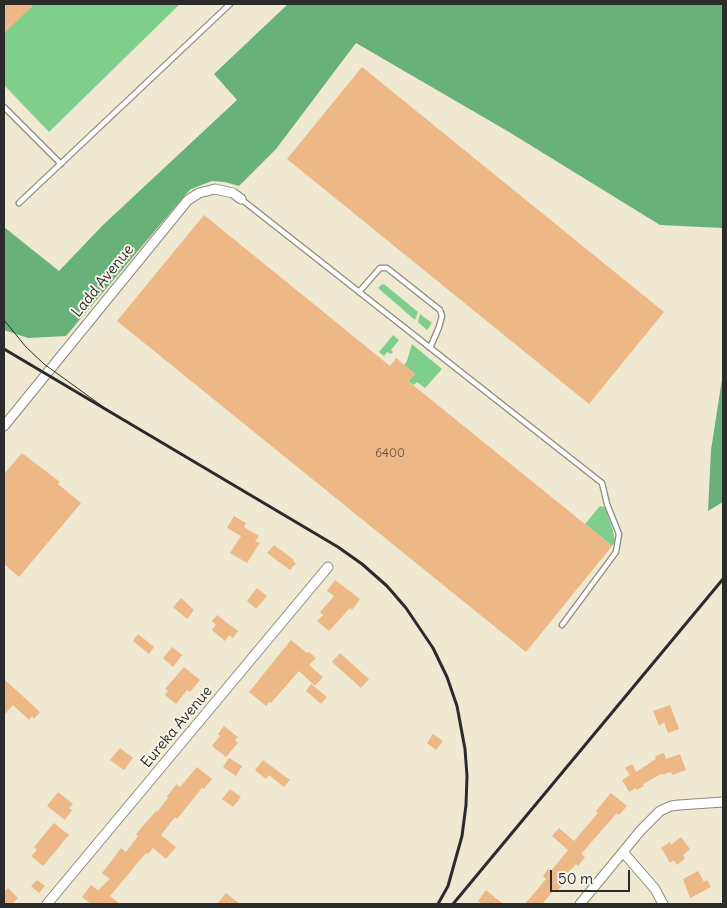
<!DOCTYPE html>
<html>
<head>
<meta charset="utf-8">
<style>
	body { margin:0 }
	#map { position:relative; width:727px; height:908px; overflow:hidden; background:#efe9d1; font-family:Delius,sans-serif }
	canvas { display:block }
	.frame { position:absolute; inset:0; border:5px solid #2b2b2b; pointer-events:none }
	.scale { position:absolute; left:550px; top:870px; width:80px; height:22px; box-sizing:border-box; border:2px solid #2b2b2b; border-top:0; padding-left:6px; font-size:15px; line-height:18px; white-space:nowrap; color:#2b2b2b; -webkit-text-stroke:4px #f7f3e8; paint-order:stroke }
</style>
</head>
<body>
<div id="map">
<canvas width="727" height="908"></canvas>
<div class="frame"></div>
<div class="scale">50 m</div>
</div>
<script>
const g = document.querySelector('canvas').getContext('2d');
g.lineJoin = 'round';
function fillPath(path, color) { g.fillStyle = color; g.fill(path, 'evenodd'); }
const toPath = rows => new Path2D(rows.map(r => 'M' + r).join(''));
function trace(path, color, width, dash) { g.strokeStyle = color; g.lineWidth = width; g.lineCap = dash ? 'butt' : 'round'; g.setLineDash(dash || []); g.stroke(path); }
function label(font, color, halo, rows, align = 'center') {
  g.font = font + ' Delius,sans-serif'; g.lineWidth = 4; g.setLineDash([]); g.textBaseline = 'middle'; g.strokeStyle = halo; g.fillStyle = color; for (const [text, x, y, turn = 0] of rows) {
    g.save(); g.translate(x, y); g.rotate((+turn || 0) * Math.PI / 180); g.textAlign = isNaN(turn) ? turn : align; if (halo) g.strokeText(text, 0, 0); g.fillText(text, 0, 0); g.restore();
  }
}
fillPath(toPath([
	[34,4,180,4,49,132,4,85,4,33],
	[384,284,418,312,415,320,378,288,381,285],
	[420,314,432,323,427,330,418,322],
	[393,335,399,340,391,350,393,352,391,354,387,352,384,356,379,352],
	[412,344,442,369,425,388,417,382,414,385,408,381,415,374,404,365,407,361],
	[600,506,605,507,613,531,615,542,612,546,585,524]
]), '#80ce8c');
fillPath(toPath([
	[288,4,723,4,723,228,660,225,509,132,356,43,276,149,239,186,225,182,212,181,191,189,186,194,66,336,28,338,4,330,4,227,59,271,103,225,237,100,214,74],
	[723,373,723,502,708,511,711,450]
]), '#68b178');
fillPath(toPath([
	[4,4,34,4,4,33],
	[362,67,664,312,589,404,287,159],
	[204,215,390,366,396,358,415,374,408,381,612,546,526,652,117,321],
	[22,453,60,482,58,484,81,503,19,577,4,564,4,474],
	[234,516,246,523,244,527,259,536,255,541,260,543,247,563,230,553,241,536,227,528],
	[274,545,294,560,293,562,296,563,290,570,267,553],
	[335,580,360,599,352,610,350,608,329,631,317,621,323,615,320,612,334,596,327,591],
	[257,588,267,596,256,609,247,601],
	[181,598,194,610,187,619,173,607],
	[217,615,238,631,233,638,229,635,225,641,212,630,216,625,212,621],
	[138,634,154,647,149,654,133,641],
	[291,640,307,653,309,652,316,658,309,665,323,677,315,686,299,671,271,703,269,702,266,706,249,692],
	[172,647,182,655,173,667,163,658],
	[340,653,369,679,361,688,332,662],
	[184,667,200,680,190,692,187,690,176,704,165,695,168,691,165,689],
	[4,679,40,712,34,719,32,716,29,720,13,705,4,715],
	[311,684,327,697,321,704,306,691],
	[670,705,679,729,668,733,664,722,659,726,653,711],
	[224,726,238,737,235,740,238,743,226,757,212,746,220,736,218,734],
	[433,734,443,741,436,750,427,743],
	[120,748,133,758,124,770,110,760],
	[664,753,666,759,680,754,686,770,672,775,671,772,661,775,661,774,643,784,644,786,637,790,636,788,629,792,622,780,630,775,625,768,632,764,636,772,656,759,655,756],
	[229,758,242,766,236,776,223,767],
	[263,760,290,780,284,787,269,775,266,779,255,770],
	[197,767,212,779,204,789,202,788,177,819,175,817,161,835,176,847,166,859,153,848,148,854,146,853,110,896,120,904,91,904,82,897,91,885,98,890,110,879,102,873,113,859,121,848,126,852,138,836,136,834,156,811,157,812,168,798,167,796,177,784,180,787],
	[230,789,241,797,233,807,222,799],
	[58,792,73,804,69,808,72,810,65,820,47,806],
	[611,793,627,806,619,815,617,813,609,822,581,854,585,857,578,866,576,864,562,880,564,884,557,891,555,889,542,904,525,904,546,879,543,876,548,869,551,871,568,850,552,836,559,828,574,841,598,813,596,811],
	[54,823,69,835,43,866,31,856,37,850,34,847],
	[681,837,690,849,683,855,685,858,677,865,674,860,670,863,661,848,670,842,671,845],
	[698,871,704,882,707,880,711,887,690,898,683,879],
	[37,880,45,886,39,893,31,886],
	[8,888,18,898,12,904,4,904,4,892],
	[486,890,503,904,482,904,478,901],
	[226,893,240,904,217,904]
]), '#edb786');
const service = toPath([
	[4,107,61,164],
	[241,199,602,483,607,504,619,534,616,552,562,625],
	[19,203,230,4],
	[359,292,380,268,387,268,440,310,442,316,439,327,430,348]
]);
const minor = toPath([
	[4,426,188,200,199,193,215,189,233,193,241,199],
	[623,852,655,889,663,904],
	[47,904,328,567],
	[580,904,641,830,660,811,671,806,679,805,723,802]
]);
trace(service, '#8d8a7e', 7);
trace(minor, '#8d8a7e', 11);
trace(service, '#fff', 4.5);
trace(minor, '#fff', 9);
trace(toPath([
	[4,320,26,347,44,364,109,411]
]), '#2b2b2b', 1);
trace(toPath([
	[4,349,338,547,362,564,387,586,406,608,433,648,447,677,457,706,465,749,467,776,466,805,462,836,448,886,438,904],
	[453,904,723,579]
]), '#2b2b2b', 3);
label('12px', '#5c4e42', null, [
	["6400",390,454]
]);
label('15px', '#2b2b2b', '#f7f3e8', [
	["Ladd Avenue",103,281,-51],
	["Eureka Avenue",177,727,-50]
]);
</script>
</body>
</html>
